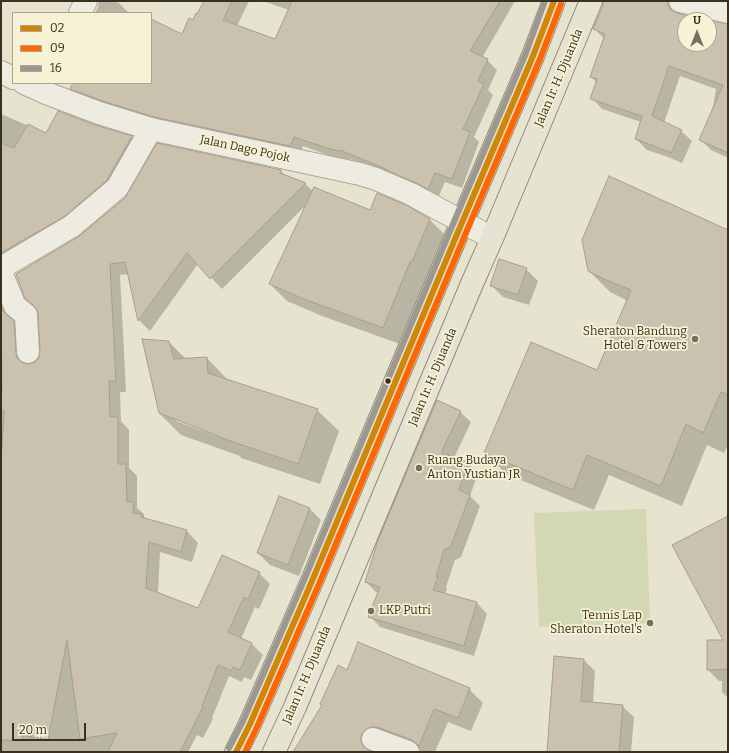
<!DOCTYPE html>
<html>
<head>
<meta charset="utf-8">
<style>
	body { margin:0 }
	#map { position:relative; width:729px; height:753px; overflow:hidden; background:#e6e3cf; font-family:Bitter,serif }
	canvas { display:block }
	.frame { position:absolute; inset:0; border:2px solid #3b301e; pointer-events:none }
	.legend { position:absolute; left:12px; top:12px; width:140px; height:72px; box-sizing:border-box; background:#f7f2d5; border:1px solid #aca48c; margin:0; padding:5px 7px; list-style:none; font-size:12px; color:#3b301e }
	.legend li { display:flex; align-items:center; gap:8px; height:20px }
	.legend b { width:20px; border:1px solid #aca48c }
	.north { position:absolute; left:677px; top:12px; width:40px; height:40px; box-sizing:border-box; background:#f7f2d5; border:1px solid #aca48c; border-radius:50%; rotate:0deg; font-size:11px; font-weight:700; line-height:16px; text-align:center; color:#3b301e }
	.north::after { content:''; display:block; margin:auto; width:14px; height:18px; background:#776f5c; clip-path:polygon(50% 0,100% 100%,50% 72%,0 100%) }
	.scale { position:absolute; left:12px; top:723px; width:74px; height:18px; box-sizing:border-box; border:2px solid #3b301e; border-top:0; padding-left:5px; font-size:12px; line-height:14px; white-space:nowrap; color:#3b301e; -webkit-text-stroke:3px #f7f2d5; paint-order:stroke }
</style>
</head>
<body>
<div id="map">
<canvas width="729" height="753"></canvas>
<div class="frame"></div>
<ul class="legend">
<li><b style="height:5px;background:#d08606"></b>02</li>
<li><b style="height:5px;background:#f60"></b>09</li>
<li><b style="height:5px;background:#9c9891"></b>16</li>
</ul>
<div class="north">U</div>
<div class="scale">20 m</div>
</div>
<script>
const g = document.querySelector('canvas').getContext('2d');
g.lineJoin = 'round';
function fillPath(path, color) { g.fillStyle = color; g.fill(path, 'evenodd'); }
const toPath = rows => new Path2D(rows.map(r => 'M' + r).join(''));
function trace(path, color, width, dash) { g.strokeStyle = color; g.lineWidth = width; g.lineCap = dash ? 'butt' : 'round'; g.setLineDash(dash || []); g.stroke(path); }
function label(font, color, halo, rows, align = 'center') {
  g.font = font + ' Bitter,serif'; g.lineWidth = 3.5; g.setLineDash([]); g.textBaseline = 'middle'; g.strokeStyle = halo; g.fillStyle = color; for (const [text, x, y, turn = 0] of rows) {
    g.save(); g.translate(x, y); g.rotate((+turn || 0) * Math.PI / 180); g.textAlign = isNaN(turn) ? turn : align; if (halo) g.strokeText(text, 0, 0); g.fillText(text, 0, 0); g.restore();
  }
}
fillPath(toPath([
	[646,509,650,623,539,627,534,513]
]), '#d2d8b1');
fillPath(toPath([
	[99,1,113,1,119,3,129,13,95,13,98,7],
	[205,1,249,1,237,26,275,41,289,10,263,1,515,1,482,58,487,60,497,70,488,90,493,95,474,137,479,142,462,188,445,182,438,198,395,177,350,159,348,161,337,157,336,158,303,146,300,155,165,126,87,100,77,91,80,83,151,83,151,23,182,35,193,21],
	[604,1,684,1,678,9,678,14,703,20,685,20,685,44,709,44,709,21,728,25,728,158,711,150,701,140,712,113,716,89,680,76,664,123,681,131,692,141,682,163,668,157,647,150,636,139,641,122,602,109,592,98,597,83,591,77,604,39,594,28,604,6],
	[1,114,47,134,95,126,132,137,143,148,118,191,1,281],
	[158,144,281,171,286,176,305,184,313,191,371,211,429,219,446,236,400,344,322,316,287,301,270,284,306,205,222,289,198,264,150,331,139,320,129,274,120,275,126,392,120,392,121,421,129,430,129,468,137,476,137,508,144,514,144,518,187,531,198,543,192,562,160,552,158,593,199,609,259,573,270,584,259,609,255,607,241,639,252,644,263,655,251,680,244,677,242,682,229,676,212,718,213,719,203,738,197,735,188,752,1,752,1,293,14,323,25,333,26,365,35,364,40,358,79,238,126,198],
	[728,231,728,445,724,453,707,445,682,506,609,475,594,510,506,474,485,452,598,371,628,301,610,292,589,271],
	[526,269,538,281,529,305,503,297,491,285],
	[169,342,186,359,207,358,228,380,317,410,339,431,320,484,241,458,240,456,181,435,159,413],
	[176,419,224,437,223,438,176,421],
	[460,412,471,422,454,458,467,463,478,473,470,496,480,506,461,557,455,560,446,587,447,589,445,594,477,603,487,614,474,656,380,627,370,616,379,593,376,592,366,582],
	[309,508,321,520,299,576,270,565,258,553],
	[728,517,728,698,722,692,722,681,719,681,708,670,724,641],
	[584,660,595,671,593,703,622,706,634,717,631,752,596,752,550,733],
	[348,671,469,689,483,703,471,731,448,722,435,752,423,752,392,741,375,749,374,752,294,752]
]), '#0003');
const building = toPath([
	[204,1,232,1,223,20,275,39,292,1,500,1,470,51,488,59,478,81,484,84,463,129,470,132,452,179,435,173,428,189,416,183,386,170,386,169,340,150,338,151,327,148,294,137,290,146,154,117,103,101,70,89,73,83,151,83,151,19,182,34,189,18,193,20,196,13,197,14,204,1],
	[603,1,668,1,668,5,671,10,677,13,707,20,685,20,685,44,709,44,709,20,728,24,728,153,699,140,723,85,669,66,652,116,682,130,671,153,657,147,635,139,642,116,590,99,597,79,590,77,605,34,593,29,603,6,603,1],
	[58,111,95,125,132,136,107,180,65,216,1,253,1,143,14,148,28,124,46,133,58,111],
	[157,143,281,170,280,173,306,183,210,279,187,253,138,321,125,262,110,264,116,381,109,381,110,417,118,417,118,464,126,464,127,502,134,502,133,513,141,514,141,517,187,530,181,552,149,542,146,588,198,608,222,555,260,572,248,599,244,597,228,632,252,643,240,670,233,667,231,671,218,665,202,706,203,707,180,752,108,752,117,733,80,739,67,640,48,740,22,735,22,741,1,740,1,463,4,411,1,411,1,392,2,392,1,305,3,311,7,315,14,321,16,353,17,358,23,363,29,364,34,363,39,358,40,352,38,314,37,310,34,306,25,298,16,274,78,237,125,198,157,143],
	[609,176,728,230,728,395,721,392,703,433,686,424,661,486,587,455,573,490,484,453,531,342,597,370,631,290,604,279,588,271,582,240,609,176],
	[314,187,370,210,377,193,406,205,430,219,412,262,410,262,383,328,304,299,269,284,314,187],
	[499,259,527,268,518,295,490,286,499,259],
	[142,339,169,341,174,359,207,357,208,373,318,409,298,464,219,437,219,436,159,413,142,339],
	[437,400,461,411,441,453,468,462,459,490,470,495,451,546,444,550,436,577,438,577,433,590,477,602,464,646,368,617,380,587,365,582,378,540,437,400],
	[279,496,310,508,288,565,257,553,279,496],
	[728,516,728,669,707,670,707,640,723,640,672,545,728,516],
	[358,642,470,688,458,718,434,709,419,746,417,744,412,740,377,727,371,727,365,730,361,735,361,741,364,747,372,752,293,752,322,705,320,704,338,665,347,670,358,642],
	[554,656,584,659,581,701,623,705,619,752,547,752,554,656]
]);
fillPath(building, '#cac1af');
trace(building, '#a79e8d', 1);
const street = toPath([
	[680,1,728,12],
	[80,13,86,1],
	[1,72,13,78],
	[24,83,46,93,99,113,151,129,360,174,376,179,411,194,492,238],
	[2,275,15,306,26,315,28,352],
	[1,276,6,265,72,226,117,188,151,129],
	[373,739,408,752]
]);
const primary = toPath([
	[236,752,250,724,312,581,455,239,533,56,554,1],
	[274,752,295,707,471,286,493,236,591,1]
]);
trace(street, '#aca797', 24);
trace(primary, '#918c7e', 24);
trace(street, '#eeece0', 22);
trace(primary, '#e6e3d2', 22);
trace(toPath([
	[236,752,250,724,312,581,455,239,533,56,554,1]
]), '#d08606', 6);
trace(toPath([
	[245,752,257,727,319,584,462,242,540,59,561,4]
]), '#f60', 6);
trace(toPath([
	[229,748,243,721,305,578,448,236,526,53,545,1]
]), '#9c9891', 6);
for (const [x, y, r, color] of [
	[695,339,4,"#776f5c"],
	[388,381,3.5,"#3b301e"],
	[419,468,4,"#776f5c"],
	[371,611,4,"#776f5c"],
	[650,623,4,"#776f5c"]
]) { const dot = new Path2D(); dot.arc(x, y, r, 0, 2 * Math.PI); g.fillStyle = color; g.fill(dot); trace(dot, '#f7f2d5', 1.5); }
label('12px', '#3b301e', '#f7f2d5', [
	["Jalan Ir. H. Djuanda",559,78,-67],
	["Jalan Dago Pojok",245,149,12],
	["Jalan Ir. H. Djuanda",433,377,-67],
	["Jalan Ir. H. Djuanda",307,675,-67]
]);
label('12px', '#3b301e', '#f7f2d5', [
	["Sheraton Bandung",687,332],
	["Hotel & Towers",687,346],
	["Ruang Budaya",427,461,"left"],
	["Anton Yustian JR",427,475,"left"],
	["LKP Putri",379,611,"left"],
	["Tennis Lap",642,616],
	["Sheraton Hotel's",642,630]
], 'right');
</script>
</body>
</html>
